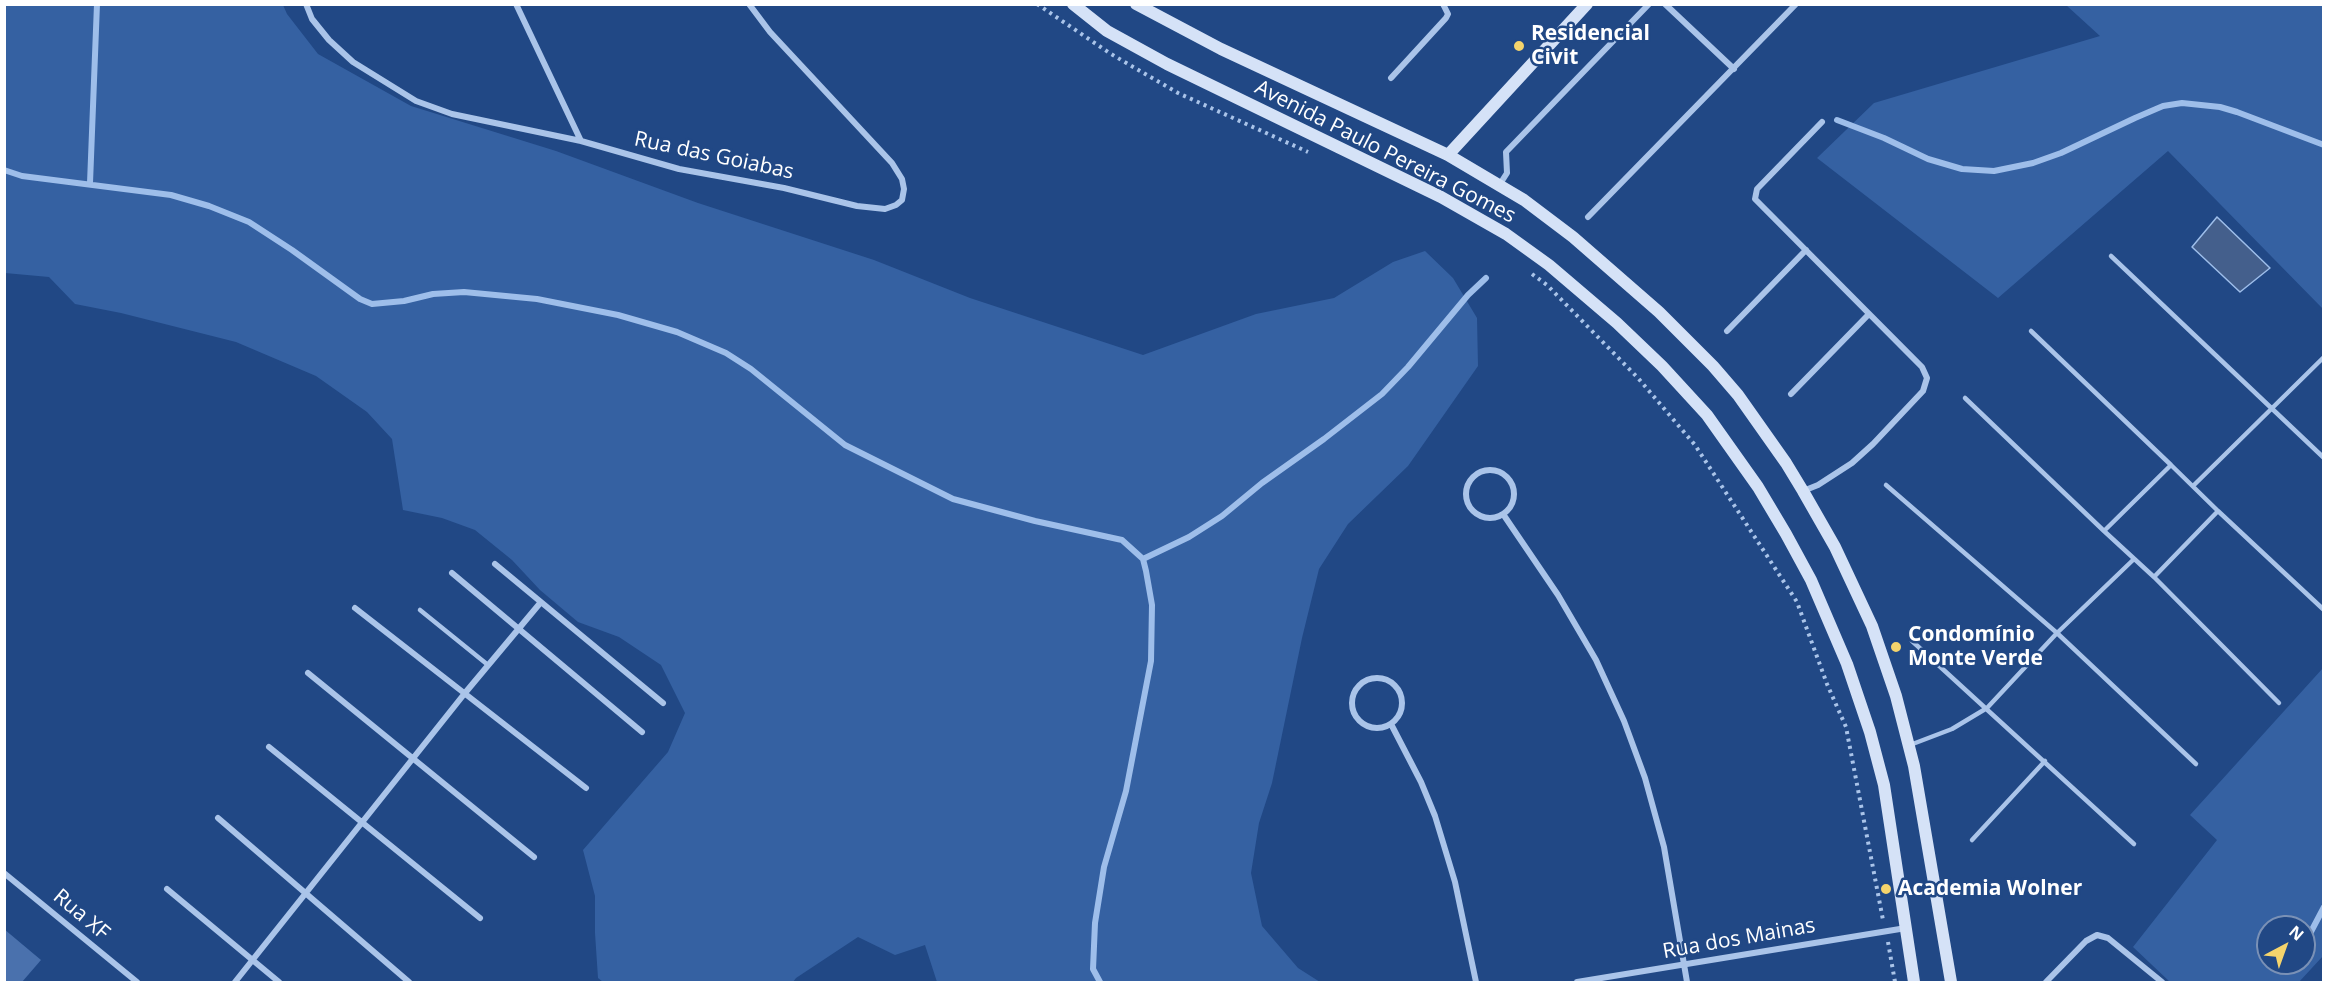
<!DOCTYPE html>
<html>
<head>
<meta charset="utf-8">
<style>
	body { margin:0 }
	#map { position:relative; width:2328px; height:987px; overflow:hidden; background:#214885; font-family:"Open Sans",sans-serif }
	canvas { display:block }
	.frame { position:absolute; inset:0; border:6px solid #fff; pointer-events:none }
	.north { position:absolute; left:2256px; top:915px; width:60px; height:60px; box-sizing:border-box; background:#214885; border:2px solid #7a91b6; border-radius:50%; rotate:41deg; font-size:16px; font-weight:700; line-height:24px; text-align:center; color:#fff }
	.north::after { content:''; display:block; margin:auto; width:21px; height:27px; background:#f5d46c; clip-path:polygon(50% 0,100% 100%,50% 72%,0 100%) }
</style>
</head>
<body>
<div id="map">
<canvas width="2328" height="987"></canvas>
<div class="frame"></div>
<div class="north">N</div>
</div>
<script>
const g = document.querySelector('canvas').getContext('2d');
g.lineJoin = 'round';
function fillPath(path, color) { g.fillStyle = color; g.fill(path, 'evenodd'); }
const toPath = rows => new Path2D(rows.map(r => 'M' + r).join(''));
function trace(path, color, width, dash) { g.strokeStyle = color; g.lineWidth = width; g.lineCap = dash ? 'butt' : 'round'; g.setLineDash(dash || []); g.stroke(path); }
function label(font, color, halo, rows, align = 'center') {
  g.font = font + ' "Open Sans",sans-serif'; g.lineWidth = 5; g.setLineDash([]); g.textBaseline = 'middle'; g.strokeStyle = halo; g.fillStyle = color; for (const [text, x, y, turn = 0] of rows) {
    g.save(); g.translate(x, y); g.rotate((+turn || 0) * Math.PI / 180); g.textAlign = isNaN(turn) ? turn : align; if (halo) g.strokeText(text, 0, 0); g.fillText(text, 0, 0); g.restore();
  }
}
fillPath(toPath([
	[5,4,283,5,287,14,318,54,411,106,556,151,698,203,874,260,970,298,1143,355,1256,314,1334,298,1393,262,1425,251,1453,278,1477,318,1478,366,1408,466,1348,524,1319,569,1302,638,1272,783,1259,823,1251,873,1262,926,1298,968,1320,982,937,982,925,945,895,955,858,937,796,978,793,982,603,982,598,978,595,933,595,896,583,850,668,752,685,713,661,665,619,637,578,622,540,590,512,560,475,530,442,518,403,510,392,439,367,412,316,376,236,342,121,313,75,304,49,277,5,273],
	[2318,4,2324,6,2323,309,2168,151,1998,298,1817,158,1874,103,2100,36,2066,5],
	[2323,668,2323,956,2299,982,2170,982,2133,947,2217,840,2190,815],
	[2268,927,2304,927,2304,963,2268,963]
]), '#3561a2');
const water = toPath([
	[2217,217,2270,268,2240,292,2192,247,2217,217]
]);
fillPath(water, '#445f8c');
trace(water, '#9ebeea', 1.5);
trace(toPath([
	[1837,120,1884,138,1928,159,1962,169,1994,171,2033,163,2061,153,2135,118,2163,106,2182,103,2220,107,2237,112,2324,145],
	[4,170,22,176,171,195,209,206,249,222,292,250,360,299,372,304,404,301,433,294,464,292,537,299,618,315,677,332,726,353,751,369,845,445,953,499,1035,521,1122,540,1143,559,1146,571,1152,605,1151,661,1126,791,1104,867,1095,923,1093,969,1100,982],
	[90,183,97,4],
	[1143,559,1189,537,1222,516,1262,483,1324,439,1382,394,1408,367,1468,295,1486,278],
	[2304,945,2324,907],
	[2292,970,2295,963]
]), '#9ebeea', 6);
fillPath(toPath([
	[4,929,41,960,22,982,4,982]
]), '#4a71ad');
trace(toPath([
	[1037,4,1111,54,1178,93,1308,152],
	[1532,274,1547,285,1638,378,1695,445,1797,602,1827,684,1846,727,1883,920],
	[1888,942,1895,982]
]), '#aac4e9', 4, [3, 4.5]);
trace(toPath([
	[2111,256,2324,458],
	[2031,331,2171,465],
	[1965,398,2104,531],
	[2171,465,2218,511,2154,577,2104,531,2171,465],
	[1886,485,2057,633,2196,764],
	[2193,486,2324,357],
	[2218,511,2324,610],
	[2154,577,2279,703],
	[420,610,488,665],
	[1912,641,2134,844],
	[1910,745,1952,729,1987,708,2057,633,2133,560],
	[1972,840,2045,761]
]), '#aac4e9', 4.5);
trace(toPath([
	[306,4,312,19,329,40,353,62,416,101,452,114,581,141,679,169,784,188,857,206,885,209,896,205,902,200,904,189,902,179,892,163,770,32,749,4],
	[516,4,581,141],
	[1665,4,1734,69],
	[1391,78,1446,18,1448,14,1443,4],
	[1500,184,1507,173,1506,152,1649,4],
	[1588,217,1796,4],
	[1727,331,1806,250],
	[1791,394,1869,314],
	'1466 494a24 24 0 1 1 48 0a24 24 0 1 1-48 0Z',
	[1803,491,1818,485,1852,463,1873,444,1923,391,1927,378,1922,367,1755,199,1757,189,1822,122],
	[1503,514,1558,595,1596,660,1624,721,1645,778,1664,847,1687,982],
	[495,564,663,703],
	[452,573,642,732],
	[355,608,586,788],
	[308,673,534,857],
	'1352 703a25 25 0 1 1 50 0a25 25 0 1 1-50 0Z',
	[1391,724,1421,782,1435,816,1455,882,1476,982],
	[269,747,480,918],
	[218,818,409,982],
	[4,873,137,982],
	[167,889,279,982],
	[235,982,465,693,541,602],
	[1577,982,1906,928],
	[2046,982,2086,941,2097,935,2108,938,2162,982]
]), '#aac4e9', 6);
trace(toPath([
	[1073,4,1107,31,1167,64,1441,197,1506,234,1549,265,1617,323,1662,366,1707,415,1758,487,1786,534,1811,580,1847,664,1870,732,1884,785,1914,982],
	[1136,4,1221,49,1448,155,1524,200,1573,237,1659,312,1713,366,1738,395,1786,463,1803,491,1835,547,1872,626,1896,696,1914,766,1951,982],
	[1448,155,1587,4]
]), '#d5e2f7', 12);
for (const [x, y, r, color] of [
	[1519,46,6,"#f5d46c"],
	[1896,647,6,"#f5d46c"],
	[1886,889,6,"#f5d46c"]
]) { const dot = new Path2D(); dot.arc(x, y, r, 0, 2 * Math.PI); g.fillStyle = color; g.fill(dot); trace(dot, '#214885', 2); }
label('bold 21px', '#fff', '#214885', [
	["Residencial",1531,34],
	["Civit",1531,58],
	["Condomínio",1908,635],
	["Monte Verde",1908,659],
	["Academia Wolner",1898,889]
], 'left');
label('21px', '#fff', '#214885', [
	["Avenida Paulo Pereira Gomes",1385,152,27],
	["Rua das Goiabas",714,156,12],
	["Rua XF",81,915,40],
	["Rua dos Mainas",1739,939,-10]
]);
</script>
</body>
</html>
